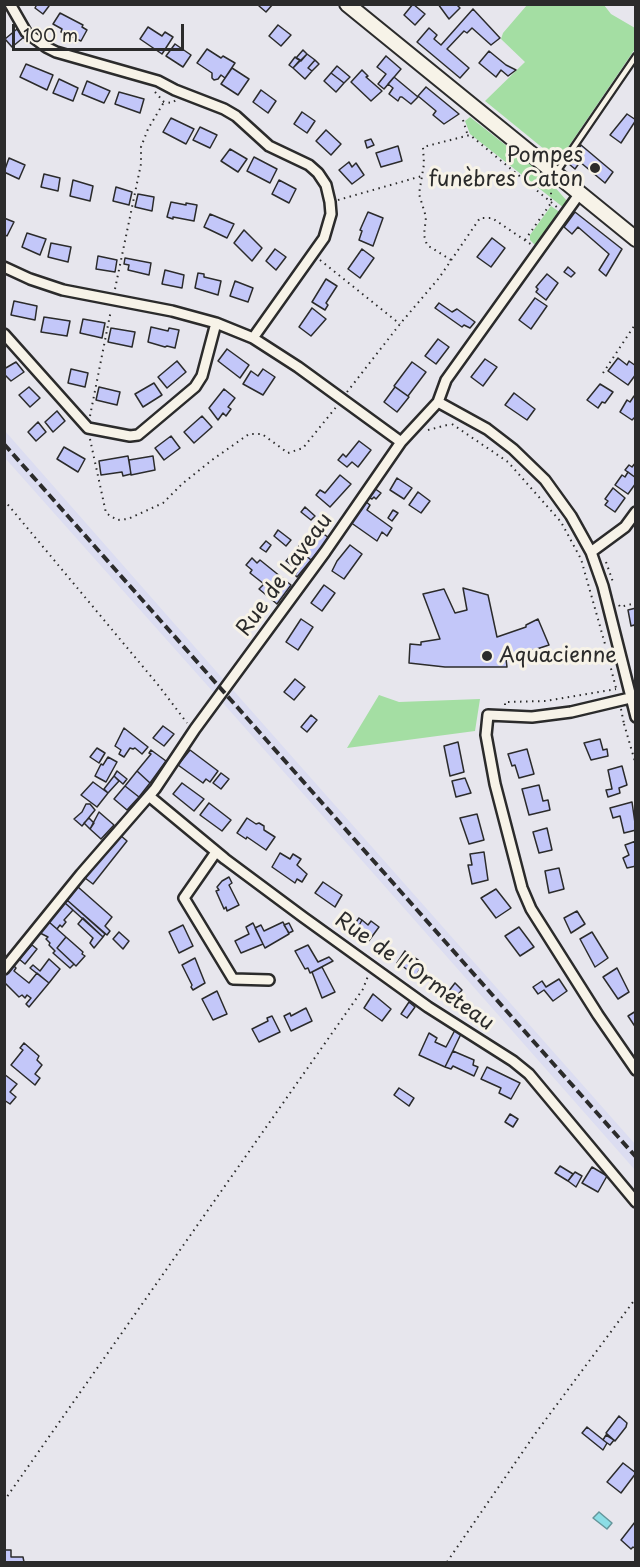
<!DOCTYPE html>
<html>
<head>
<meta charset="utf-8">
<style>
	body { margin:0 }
	#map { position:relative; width:640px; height:1567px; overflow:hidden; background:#e7e6ed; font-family:"Playpen Sans",sans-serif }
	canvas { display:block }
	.frame { position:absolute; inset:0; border:6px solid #2b2b2b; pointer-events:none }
	.scale { position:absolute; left:12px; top:24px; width:172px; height:27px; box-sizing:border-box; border:3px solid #2b2b2b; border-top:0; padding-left:8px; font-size:18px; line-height:21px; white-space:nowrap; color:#2b2b2b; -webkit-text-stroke:4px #f7f3e8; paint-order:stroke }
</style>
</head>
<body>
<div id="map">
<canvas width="640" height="1567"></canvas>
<div class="frame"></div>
<div class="scale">100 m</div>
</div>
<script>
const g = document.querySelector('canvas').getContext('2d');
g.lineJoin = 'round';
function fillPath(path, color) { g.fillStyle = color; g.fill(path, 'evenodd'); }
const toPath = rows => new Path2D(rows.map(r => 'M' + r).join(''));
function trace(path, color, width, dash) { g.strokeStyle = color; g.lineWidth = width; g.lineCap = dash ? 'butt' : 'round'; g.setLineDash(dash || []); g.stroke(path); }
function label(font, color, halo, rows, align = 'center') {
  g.font = font + ' "Playpen Sans",sans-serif'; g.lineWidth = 6; g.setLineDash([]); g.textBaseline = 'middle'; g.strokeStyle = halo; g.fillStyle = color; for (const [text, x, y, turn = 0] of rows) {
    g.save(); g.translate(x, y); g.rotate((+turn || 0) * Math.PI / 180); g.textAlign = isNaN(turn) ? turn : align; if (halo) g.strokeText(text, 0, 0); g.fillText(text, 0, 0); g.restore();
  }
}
fillPath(toPath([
	[5,431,223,679,214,693,5,458],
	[233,690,635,1144,635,1170,223,703]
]), '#dcddf1');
fillPath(toPath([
	[527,5,604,5,611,14,635,28,635,49,560,159,555,158,485,101,525,62,501,39,503,33],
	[470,117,546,177,567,201,564,208,470,134,465,121],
	[551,206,561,213,538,246,535,245,530,240,530,235],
	[379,695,399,702,480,699,475,731,347,748]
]), '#a4dea3');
const water = toPath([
	[599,1512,612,1523,607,1529,593,1518,599,1512]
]);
fillPath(water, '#8cdde5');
trace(water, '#65969b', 1.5);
const building = toPath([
	[37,4,47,4,49,6,43,14,35,8,37,4],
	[261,4,273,4,266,12,259,6,261,4],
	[413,4,425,14,415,25,404,15,413,4],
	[438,4,456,4,460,8,449,19,438,4],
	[473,9,500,38,491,45,472,28,467,33,464,31,447,49,469,68,460,78,417,42,429,28,437,35,434,39,441,45,473,9],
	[60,13,83,25,82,27,87,30,81,41,61,32,62,29,53,24,60,13],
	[278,25,291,35,281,46,269,36,278,25],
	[148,27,162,36,165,32,173,37,162,54,140,39,148,27],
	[17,29,24,37,12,47,5,39,17,29],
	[175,44,191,55,183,67,166,56,175,44],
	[207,49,221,58,223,56,235,63,225,78,221,75,218,79,214,80,212,78,212,73,197,63,207,49],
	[303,50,307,54,301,61,296,58,303,50],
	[489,51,506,65,516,70,508,76,501,70,496,77,479,63,489,51],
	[307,54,315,60,308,68,312,71,305,79,293,68,307,54],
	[386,56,401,69,384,89,378,84,386,74,377,67,386,56],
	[295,57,300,60,293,68,289,65,295,57],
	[315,60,319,64,312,71,308,68,315,60],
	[26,64,53,75,47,90,20,77,26,64],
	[337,66,350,77,344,83,331,73,337,66],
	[232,68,249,79,238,95,221,84,232,68],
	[362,70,368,76,366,77,382,91,371,101,351,82,362,70],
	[331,73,344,83,336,92,324,81,331,73],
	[394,77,418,97,411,104,402,97,400,97,398,101,389,94,393,88,388,84,394,77],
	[59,79,78,88,73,101,53,93,59,79],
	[87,81,110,91,104,103,82,94,87,81],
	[426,87,459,114,444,124,433,115,436,111,418,96,426,87],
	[261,90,276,101,268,113,253,102,261,90],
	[119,92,144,99,140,113,115,104,119,92],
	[302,112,315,121,307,133,294,124,302,112],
	[627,114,636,120,621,143,610,135,627,114],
	[171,118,194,129,186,144,163,132,171,118],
	[200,127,217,135,210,148,193,140,200,127],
	[326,130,341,144,331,155,316,141,326,130],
	[371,139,374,145,367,148,365,141,371,139],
	[581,145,613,172,605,183,580,162,575,169,569,164,581,145],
	[398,146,402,161,381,167,376,153,398,146],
	[230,149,247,159,238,172,221,161,230,149],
	[254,157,277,169,270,183,247,171,254,157],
	[9,158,25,165,19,179,4,172,9,158],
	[349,162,352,167,356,163,364,175,352,184,339,170,349,162],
	[44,174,60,178,58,191,41,187,44,174],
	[73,180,93,186,90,201,70,196,73,180],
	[279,180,296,189,289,203,272,194,279,180],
	[116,187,132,192,129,205,113,201,116,187],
	[138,194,154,197,152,211,135,207,138,194],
	[171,202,186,205,186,203,197,205,194,221,173,217,173,219,167,217,171,202],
	[368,212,383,218,373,246,359,240,362,231,360,230,368,212],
	[575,212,622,249,606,276,599,270,609,254,578,227,572,234,564,227,575,212],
	[210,214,234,224,227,238,204,227,210,214],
	[4,218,14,222,7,236,4,234,4,218],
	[244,230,262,248,252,261,234,243,244,230],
	[27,233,46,239,40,255,22,247,27,233],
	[492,238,505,248,491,267,477,257,492,238],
	[51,243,71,247,68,262,48,257,51,243],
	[275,249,286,257,276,270,266,261,275,249],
	[362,249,374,258,360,278,348,269,362,249],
	[98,256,117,260,115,272,96,269,98,256],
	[125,258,151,263,149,275,128,270,129,265,124,264,125,258],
	[568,267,575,273,571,277,564,272,568,267],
	[165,270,184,275,182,288,162,284,165,270],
	[198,273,204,274,204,277,221,281,218,295,195,288,198,273],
	[547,274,558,283,546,300,536,292,538,289,536,287,547,274],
	[326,279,337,286,326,303,328,305,325,310,312,302,326,279],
	[235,281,253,288,248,302,230,296,235,281],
	[535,298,547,306,531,329,519,320,535,298],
	[14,301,37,306,35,320,11,315,14,301],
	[439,303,452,312,457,309,475,322,470,328,464,325,462,327,435,308,439,303],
	[312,308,326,319,311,336,299,327,312,308],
	[44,317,70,321,67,336,41,332,44,317],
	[83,319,105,323,102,338,80,333,83,319],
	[151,327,168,331,169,328,179,330,175,348,167,346,165,347,148,342,151,327],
	[111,328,135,332,132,347,108,342,111,328],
	[438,339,449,347,436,364,425,356,438,339],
	[227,349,249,365,240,378,218,361,227,349],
	[618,358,627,365,629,361,636,366,636,374,628,385,608,371,618,358],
	[485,359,497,367,483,386,471,377,485,359],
	[177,361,186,372,167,388,158,377,177,361],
	[16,362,24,372,11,381,4,374,4,369,16,362],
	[412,362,426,372,408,396,394,386,412,362],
	[71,369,88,373,85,387,68,383,71,369],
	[263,369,275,377,263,395,243,384,251,371,258,376,263,369],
	[154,383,162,395,143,407,135,394,154,383],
	[600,384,613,392,605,403,602,402,598,408,587,400,600,384],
	[29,387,40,398,30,407,19,395,29,387],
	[99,387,120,392,117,405,96,400,99,387],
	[395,387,409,397,397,412,384,402,395,387],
	[224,389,235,398,228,407,231,409,226,416,223,413,218,420,209,408,224,389],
	[514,393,535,409,527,420,505,405,514,393],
	[634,396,636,397,636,416,632,420,620,412,627,400,630,402,634,396],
	[57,411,65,421,53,432,45,422,57,411],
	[202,416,212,427,194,443,184,432,202,416],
	[38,422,46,432,36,441,28,432,38,422],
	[171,436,180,448,164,460,155,448,171,436],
	[359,441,371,450,358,467,352,462,347,467,338,460,343,454,346,457,359,441],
	[64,447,85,459,78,472,57,459,64,447],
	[128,456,131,474,123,476,122,472,101,475,99,461,128,456],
	[153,456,155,470,131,475,129,460,153,456],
	[636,462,636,478,625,470,629,465,632,467,636,462],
	[628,472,636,478,636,483,628,494,615,485,622,475,625,477,628,472],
	[340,475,351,484,330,507,316,495,320,490,325,493,340,475],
	[397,478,412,488,404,499,390,490,397,478],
	[374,488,381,493,376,499,374,497,372,499,368,497,374,488],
	[613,488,625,498,615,512,605,505,608,501,605,499,613,488],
	[418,492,430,501,421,513,409,505,418,492],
	[365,501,370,505,367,510,392,528,387,536,382,532,377,541,350,522,365,501],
	[305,507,315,516,311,520,301,512,305,507],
	[393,510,398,513,392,521,388,518,393,510],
	[316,528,329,538,311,560,297,548,316,528],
	[278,530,291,540,286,546,274,536,278,530],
	[266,541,271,545,266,552,260,548,266,541],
	[350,545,362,554,344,579,332,571,337,561,350,545],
	[297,548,311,560,297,577,295,575,298,570,286,561,297,548],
	[252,558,257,563,260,560,291,585,277,604,259,589,264,584,250,573,252,570,246,565,252,558],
	[324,585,335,593,322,611,311,603,324,585],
	[463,588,488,595,497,637,526,627,526,625,538,619,549,645,506,659,507,667,445,667,409,663,410,644,421,645,421,642,440,639,423,594,444,589,455,613,467,610,463,588],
	[636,608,636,629,634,625,631,626,628,610,636,608],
	[301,619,313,627,298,650,286,642,301,619],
	[295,679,305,687,294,700,284,692,295,679],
	[311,715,317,720,307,732,301,727,311,715],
	[163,726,174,734,164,746,153,738,163,726],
	[124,728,148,747,142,754,135,748,133,749,130,748,124,757,119,754,121,750,115,746,124,728],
	[600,739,603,750,607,749,608,756,591,760,584,743,600,739],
	[458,742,464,772,450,776,444,746,458,742],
	[97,748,105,753,99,763,90,757,97,748],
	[527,749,534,774,519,778,515,765,512,766,508,754,527,749],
	[151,750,166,761,150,783,137,771,151,754,149,753,151,750],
	[190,750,218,771,210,782,206,779,203,783,178,765,190,750],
	[108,757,117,762,106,782,95,776,101,764,103,765,108,757],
	[622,766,627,785,619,788,620,793,608,797,606,790,612,789,608,770,622,766],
	[117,771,127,779,123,784,114,776,117,771],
	[137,771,150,783,139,797,125,786,137,771],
	[221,773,229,779,221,789,213,783,221,773],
	[114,776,119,781,108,793,104,789,114,776],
	[465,778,471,793,456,797,452,781,465,778],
	[93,782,108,793,97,807,81,795,93,782],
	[182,783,204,799,194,811,173,794,182,783],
	[539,785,543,801,548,800,550,810,529,815,522,789,539,785],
	[125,786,139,797,127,810,114,799,125,786],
	[632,802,636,830,624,833,620,816,613,818,610,808,632,802],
	[209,803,231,820,222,831,200,815,209,803],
	[86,804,90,804,95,810,82,826,74,819,82,812,86,804],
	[99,812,114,825,101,839,90,829,99,812],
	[477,814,484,840,469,844,460,818,477,814],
	[89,818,94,823,90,829,84,823,89,818],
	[247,818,256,824,259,823,264,826,264,830,275,837,266,850,247,837,246,839,237,833,247,818],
	[547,828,552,850,539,853,533,832,547,828],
	[120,835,127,841,93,884,85,878,120,835],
	[636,841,636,866,627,868,623,858,629,855,625,845,636,841],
	[484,852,488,880,472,884,468,865,472,865,470,854,484,852],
	[280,853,290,859,293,854,301,859,297,865,307,874,302,882,297,879,295,883,272,867,280,853],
	[559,868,564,889,549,893,545,871,559,868],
	[229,877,232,883,229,885,239,905,227,911,226,907,224,909,216,891,219,890,217,887,222,881,229,877],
	[323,882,342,895,335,907,315,893,323,882],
	[78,887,112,917,105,926,110,931,107,935,67,900,78,887],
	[496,889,511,908,496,918,481,898,496,889],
	[67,900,105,934,103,937,65,903,67,900],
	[65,903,73,910,64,920,66,922,62,927,60,925,57,929,49,922,65,903],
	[577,911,585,924,571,933,564,918,577,911],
	[83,918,103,937,94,948,90,943,93,938,78,924,83,918],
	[359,918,362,920,355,933,351,929,359,918],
	[362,920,368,925,371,921,379,927,368,942,355,933,362,920],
	[49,922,66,937,57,948,74,964,70,968,53,953,55,951,49,945,50,943,46,939,48,937,40,933,49,922],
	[283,922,289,934,265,948,255,928,261,925,264,931,283,922],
	[253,923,263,944,241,953,235,941,249,934,246,927,253,923],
	[289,923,293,931,289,933,284,925,289,923],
	[183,925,193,946,179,953,169,932,183,925],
	[519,927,534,947,520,956,505,936,519,927],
	[119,932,129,941,123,949,113,939,119,932],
	[592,932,608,958,595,967,580,939,592,932],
	[66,937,83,952,82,954,85,956,76,966,57,948,66,937],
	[32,945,37,949,25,964,19,959,32,945],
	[308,945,318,962,329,957,333,961,310,973,308,968,305,969,295,951,308,945],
	[405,951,407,953,400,964,397,963,405,951],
	[407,953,418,960,410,972,400,964,407,953],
	[195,958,205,983,193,990,191,987,192,985,182,965,195,958],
	[49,959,60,969,49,983,30,968,33,965,40,971,49,959],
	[418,960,423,964,416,976,410,972,418,960],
	[14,966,16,968,14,971,29,983,37,973,49,983,29,1007,26,1004,31,998,27,995,25,998,22,995,19,997,4,982,4,976,14,966],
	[322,967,335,992,322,998,312,972,322,967],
	[617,968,629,992,618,999,603,977,617,968],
	[559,979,567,991,553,1001,544,990,538,994,533,987,542,981,546,987,559,979],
	[455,983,462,990,452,1001,445,996,455,983],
	[217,991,227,1014,213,1020,202,999,217,991],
	[373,994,391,1009,382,1021,364,1008,373,994],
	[409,1002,415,1007,407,1018,401,1014,409,1002],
	[306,1008,312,1021,291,1031,284,1016,290,1013,291,1016,306,1008],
	[636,1011,636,1028,628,1016,636,1011],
	[272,1016,280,1032,259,1042,252,1029,268,1021,267,1018,272,1016],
	[455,1030,461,1034,445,1067,419,1055,429,1033,437,1038,435,1042,446,1047,455,1030],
	[24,1043,39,1056,37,1060,42,1065,35,1074,40,1078,35,1085,11,1065,23,1050,20,1048,24,1043],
	[453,1051,474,1060,473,1065,478,1067,474,1076,453,1066,451,1069,445,1067,453,1051],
	[487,1067,520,1083,511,1099,499,1093,501,1088,481,1079,487,1067],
	[4,1074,17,1084,10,1092,16,1097,10,1104,4,1100,4,1074],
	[399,1088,414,1098,409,1106,394,1095,399,1088],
	[510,1114,518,1119,513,1127,505,1122,510,1114],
	[560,1166,573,1174,568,1181,555,1173,560,1166],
	[592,1167,607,1176,598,1192,582,1183,592,1167],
	[575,1172,582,1176,576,1187,568,1181,575,1172],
	[619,1416,627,1423,626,1427,615,1441,606,1433,619,1416],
	[587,1427,607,1443,603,1450,582,1433,587,1427],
	[606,1435,614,1440,610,1445,603,1440,606,1435],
	[623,1463,636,1473,621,1493,607,1482,623,1463],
	[635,1522,636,1522,636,1549,633,1547,631,1549,621,1540,635,1522],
	[4,1550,11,1550,11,1557,23,1557,24,1562,4,1562,4,1550]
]);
fillPath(building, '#c3c7f9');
trace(building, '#2b2b2b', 1.5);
const service = toPath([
	[556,173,636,56]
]);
const minor = toPath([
	[10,4,26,32,46,47,56,52,158,81,175,90,224,109,236,116,269,146,309,165,318,173,326,185,330,202,331,214,324,238,253,338],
	[4,267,30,279,63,290,172,311,216,323,253,338,298,367,401,442],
	[4,334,88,428,130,436,138,435,195,387,202,376,216,323],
	[438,402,487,429,513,449,545,480,571,516,591,552,603,586,636,717],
	[591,552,625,527,636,512],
	[630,698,571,712,532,717,488,715,486,735,495,784,522,888,531,909,598,1015,636,1070],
	[149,796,225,859,303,917,428,1007,513,1061,529,1074,636,1202],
	[216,852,184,898,233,979,269,980],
	[4,969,81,874,155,789,195,729,325,552,401,442,438,402,446,380,580,193]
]);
const secondary = toPath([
	[347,4,636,239]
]);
trace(service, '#2b2b2b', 9);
trace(minor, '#2b2b2b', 14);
trace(secondary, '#2b2b2b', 18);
trace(toPath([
	[155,92,164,102,172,103,176,100],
	[463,120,468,136],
	[338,200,422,176],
	[525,240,551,203,551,185],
	[320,260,400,324],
	[451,260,427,245,424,235,426,217,419,194,424,164,423,147,470,135,558,208],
	[115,289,141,164,141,147,148,129,164,102],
	[603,373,636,323],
	[347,392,400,324,439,278,480,218,492,218,532,245],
	[90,416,111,310],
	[452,424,508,462,561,522,581,559,605,644],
	[428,430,451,424],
	[90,439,106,513,117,520,128,519,163,503,182,484,212,460,249,434,262,434,288,453,303,448,337,406],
	[4,500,159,686,187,723],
	[606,562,613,582],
	[619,605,620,607,636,603],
	[608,657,616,688],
	[505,705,505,702,546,701,616,689],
	[621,709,624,724],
	[624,724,636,765],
	[4,1501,363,989,368,976],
	[447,1562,535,1434,636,1298]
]), '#2b2b2b', 2, [1.5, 4.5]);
trace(service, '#f7f3e8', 4.5);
trace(minor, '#f7f3e8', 9);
trace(secondary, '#f7f3e8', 14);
trace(toPath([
	[4,444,636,1157]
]), '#2b2b2b', 4, [9, 4.5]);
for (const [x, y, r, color] of [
	[595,168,6,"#2b2b2b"],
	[487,656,6,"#2b2b2b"]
]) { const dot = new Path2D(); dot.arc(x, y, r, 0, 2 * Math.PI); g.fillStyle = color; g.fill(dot); trace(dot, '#f7f3e8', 2); }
label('21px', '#2b2b2b', '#f7f3e8', [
	["Pompes",583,156],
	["funèbres Caton",583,180],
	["Aquacienne",499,656,"left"]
], 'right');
label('21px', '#2b2b2b', '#f7f3e8', [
	["Rue de Laveau",285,575,-54],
	["Rue de l'Ormeteau",414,972,35]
]);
</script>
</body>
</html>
